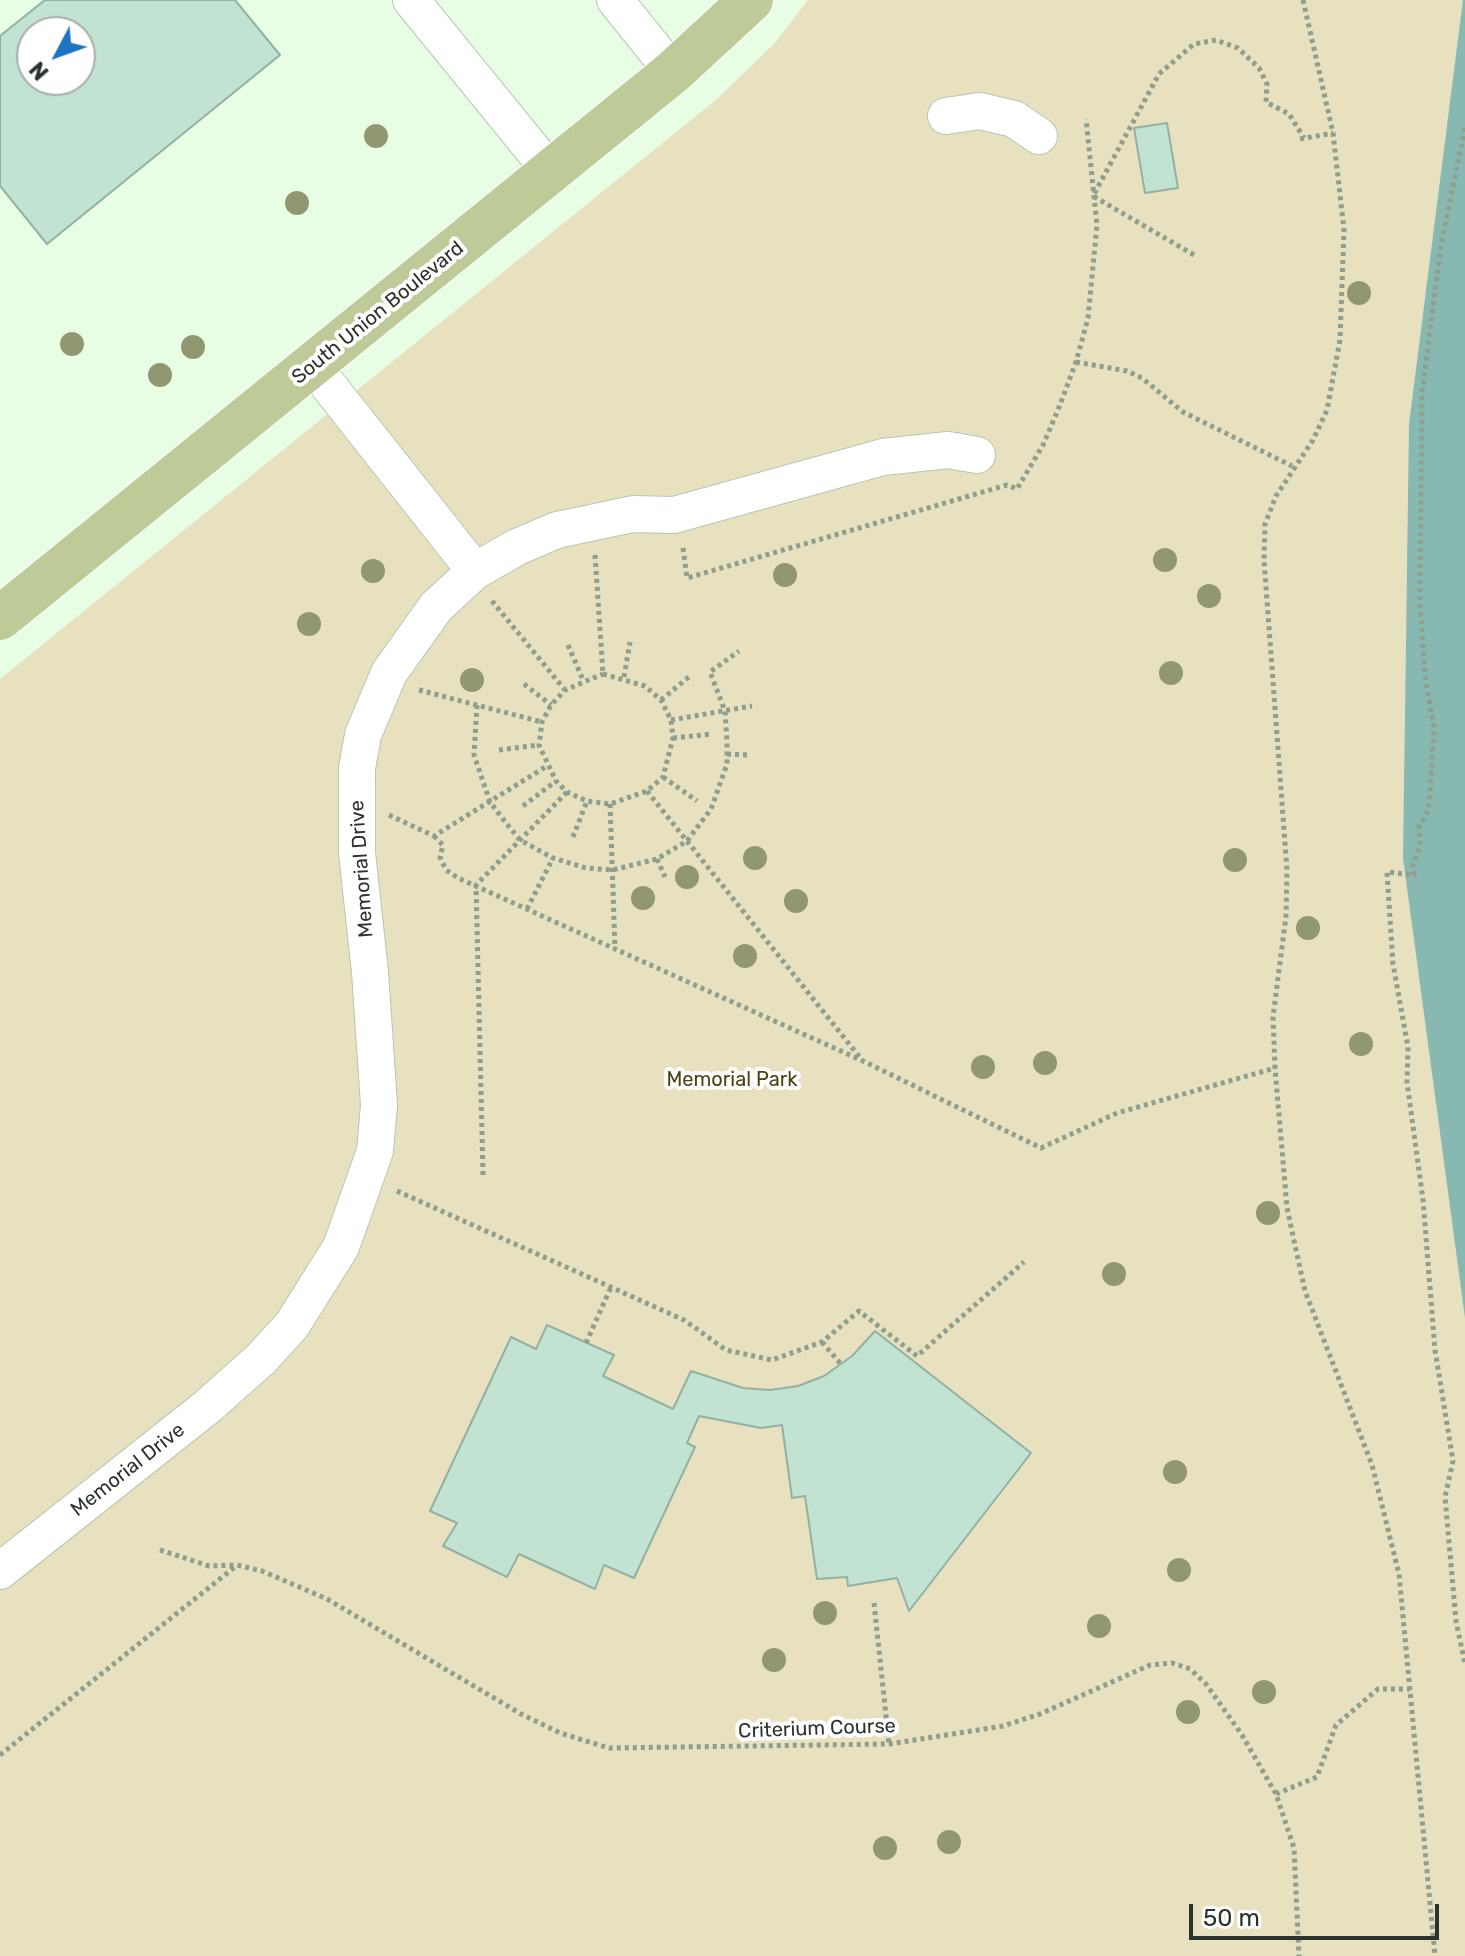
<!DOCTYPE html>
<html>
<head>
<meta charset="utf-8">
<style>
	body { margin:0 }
	#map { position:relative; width:1465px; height:1956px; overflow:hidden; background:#e7fde4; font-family:Rubik,sans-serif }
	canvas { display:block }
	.north { position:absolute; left:16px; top:16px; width:80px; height:80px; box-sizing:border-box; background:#fff; border:2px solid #aaadaa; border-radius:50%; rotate:229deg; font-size:22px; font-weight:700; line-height:32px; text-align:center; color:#2b332a }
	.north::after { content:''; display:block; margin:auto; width:28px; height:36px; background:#1d75c2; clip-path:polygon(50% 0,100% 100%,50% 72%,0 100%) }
	.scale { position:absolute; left:1189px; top:1904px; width:250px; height:36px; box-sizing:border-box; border:4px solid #2b332a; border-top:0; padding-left:10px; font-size:24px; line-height:28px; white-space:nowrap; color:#2b332a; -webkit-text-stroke:6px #fff; paint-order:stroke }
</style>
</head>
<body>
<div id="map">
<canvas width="1465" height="1956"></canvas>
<div class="north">N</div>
<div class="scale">50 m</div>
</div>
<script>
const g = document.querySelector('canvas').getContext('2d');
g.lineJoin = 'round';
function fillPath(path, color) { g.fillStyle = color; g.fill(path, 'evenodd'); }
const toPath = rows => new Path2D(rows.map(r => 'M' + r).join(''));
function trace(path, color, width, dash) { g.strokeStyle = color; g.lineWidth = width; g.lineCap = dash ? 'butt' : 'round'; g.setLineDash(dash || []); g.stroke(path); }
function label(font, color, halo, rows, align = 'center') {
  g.font = font + ' Rubik,sans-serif'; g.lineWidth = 8; g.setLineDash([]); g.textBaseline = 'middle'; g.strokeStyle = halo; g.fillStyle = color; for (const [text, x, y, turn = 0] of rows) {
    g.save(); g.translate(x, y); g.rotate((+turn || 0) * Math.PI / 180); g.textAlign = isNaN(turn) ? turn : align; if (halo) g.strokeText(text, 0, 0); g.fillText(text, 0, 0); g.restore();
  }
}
fillPath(toPath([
	[808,0,1465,0,1465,1956,0,1956,0,679,717,99,774,44]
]), '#e7e1bf');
fillPath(toPath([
	[1463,0,1465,0,1465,1318,1403,858,1409,424]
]), '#87b9b2');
const building = toPath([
	[45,0,235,0,280,55,47,244,0,186,0,36,45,0],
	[32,32,80,32,80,80,32,80,32,32],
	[1167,123,1178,188,1145,193,1134,128,1167,123],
	[547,1325,614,1355,603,1376,673,1409,691,1371,743,1388,770,1390,798,1386,824,1376,852,1356,875,1331,1031,1453,909,1611,897,1578,848,1586,847,1577,817,1579,805,1496,792,1498,782,1425,761,1428,699,1416,687,1443,695,1447,634,1578,604,1565,595,1589,519,1554,507,1577,443,1546,457,1523,430,1511,511,1337,536,1349,547,1325]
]);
fillPath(building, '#c2e2d2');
trace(building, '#93b1a2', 2);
const minor = toPath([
	[411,0,551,172],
	[615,0,673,72],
	[946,116,980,111,1014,119,1039,136],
	[313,366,475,571],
	[0,1571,207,1407,261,1359,292,1325,341,1247,375,1151,379,1105,370,972,357,853,357,768,363,735,389,673,436,607,475,571,517,547,557,530,633,514,674,515,883,457,948,450,977,455]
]);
const major = toPath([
	[0,618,673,72,751,0]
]);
trace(minor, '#b3c9b1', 38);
trace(major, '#fff', 46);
trace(toPath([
	[1303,0,1333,133,1344,230,1340,340,1327,410,1313,440,1276,496,1265,524,1264,560,1287,870,1286,916,1273,1017,1275,1068,1287,1208,1305,1291,1372,1465,1399,1574,1435,1956],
	[1465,128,1441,245,1422,394,1420,601,1425,677,1434,727,1430,795,1428,811,1419,827,1420,846,1412,868,1414,875,1387,872,1393,964,1408,1047,1407,1082,1423,1200,1435,1350,1453,1461,1445,1497,1456,1621,1465,1664],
	[1300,139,1333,133],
	[1194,255,1093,196,1159,74,1194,44,1216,40,1238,48,1259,68,1267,84,1266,102,1289,114,1304,138],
	[1076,362,1127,371,1142,378,1183,412,1292,466],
	[683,548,687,578,1007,485,1017,489,1043,445,1058,410,1076,362,1088,318,1097,225,1086,119],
	[595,555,603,674],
	[492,601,565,690],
	[568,645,583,680],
	[603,674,645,686,661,700,671,720,673,738,663,777,647,791,610,804,587,801,567,792,556,781,539,745,542,722,551,705,565,690,603,674],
	[624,677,630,642],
	[524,684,551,705],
	[419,690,542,722],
	[661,700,690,676],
	[477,705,474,755,490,802,506,823,520,840,553,858,586,868,612,870,657,859,687,841,711,809,727,764,727,741,725,711,710,672,739,651],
	[671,720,752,706],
	[673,738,712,734],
	[499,750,539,745],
	[727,754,747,755],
	[663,777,697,801],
	[647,791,862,1060],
	[610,804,615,948],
	[523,806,556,781],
	[389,815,434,836,547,766],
	[434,836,443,845,440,857,446,870,458,878,863,1061,1041,1148,1117,1113,1275,1068],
	[573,837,587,801],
	[657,859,665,877],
	[527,909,553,858],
	[483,1175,476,885,567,792],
	[397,1191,684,1320,726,1350,772,1360,822,1342,859,1311,917,1356,1024,1262],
	[822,1342,840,1363],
	[586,1343,611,1287],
	[160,1550,209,1566,237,1565,262,1571,327,1599,521,1714,560,1733,609,1748,889,1744,1003,1726,1040,1714,1150,1665,1172,1663,1190,1669,1206,1684,1242,1735,1276,1794,1294,1848,1299,1956],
	[874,1603,889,1744],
	[0,1755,236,1566],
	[1276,1794,1317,1777,1336,1725,1378,1689,1410,1689]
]), '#8f9e8d', 5, [4, 4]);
trace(minor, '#fff', 36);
trace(major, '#beca98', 44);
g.fillStyle = '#919770';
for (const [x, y] of [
	[376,136],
	[297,203],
	[1359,293],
	[72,344],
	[193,347],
	[160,375],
	[1165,560],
	[373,571],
	[785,575],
	[1209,596],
	[309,624],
	[1171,673],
	[472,680],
	[755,858],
	[1235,860],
	[687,877],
	[643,898],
	[796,901],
	[1308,928],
	[745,956],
	[1361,1044],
	[1045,1063],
	[983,1067],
	[1268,1213],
	[1114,1274],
	[1175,1472],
	[1179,1570],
	[825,1613],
	[1099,1626],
	[774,1660],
	[1264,1692],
	[1188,1712],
	[949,1842],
	[885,1848]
]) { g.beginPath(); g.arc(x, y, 12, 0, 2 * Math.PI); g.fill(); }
label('20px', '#2b332a', '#fff', [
	["South Union Boulevard",378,313,-39],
	["Memorial Drive",362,869,-94],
	["Memorial Drive",128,1470,-38],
	["Criterium Course",817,1729,-2]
]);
label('20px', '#4b4312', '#fff', [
	["Memorial Park",732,1080]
]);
</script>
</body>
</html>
